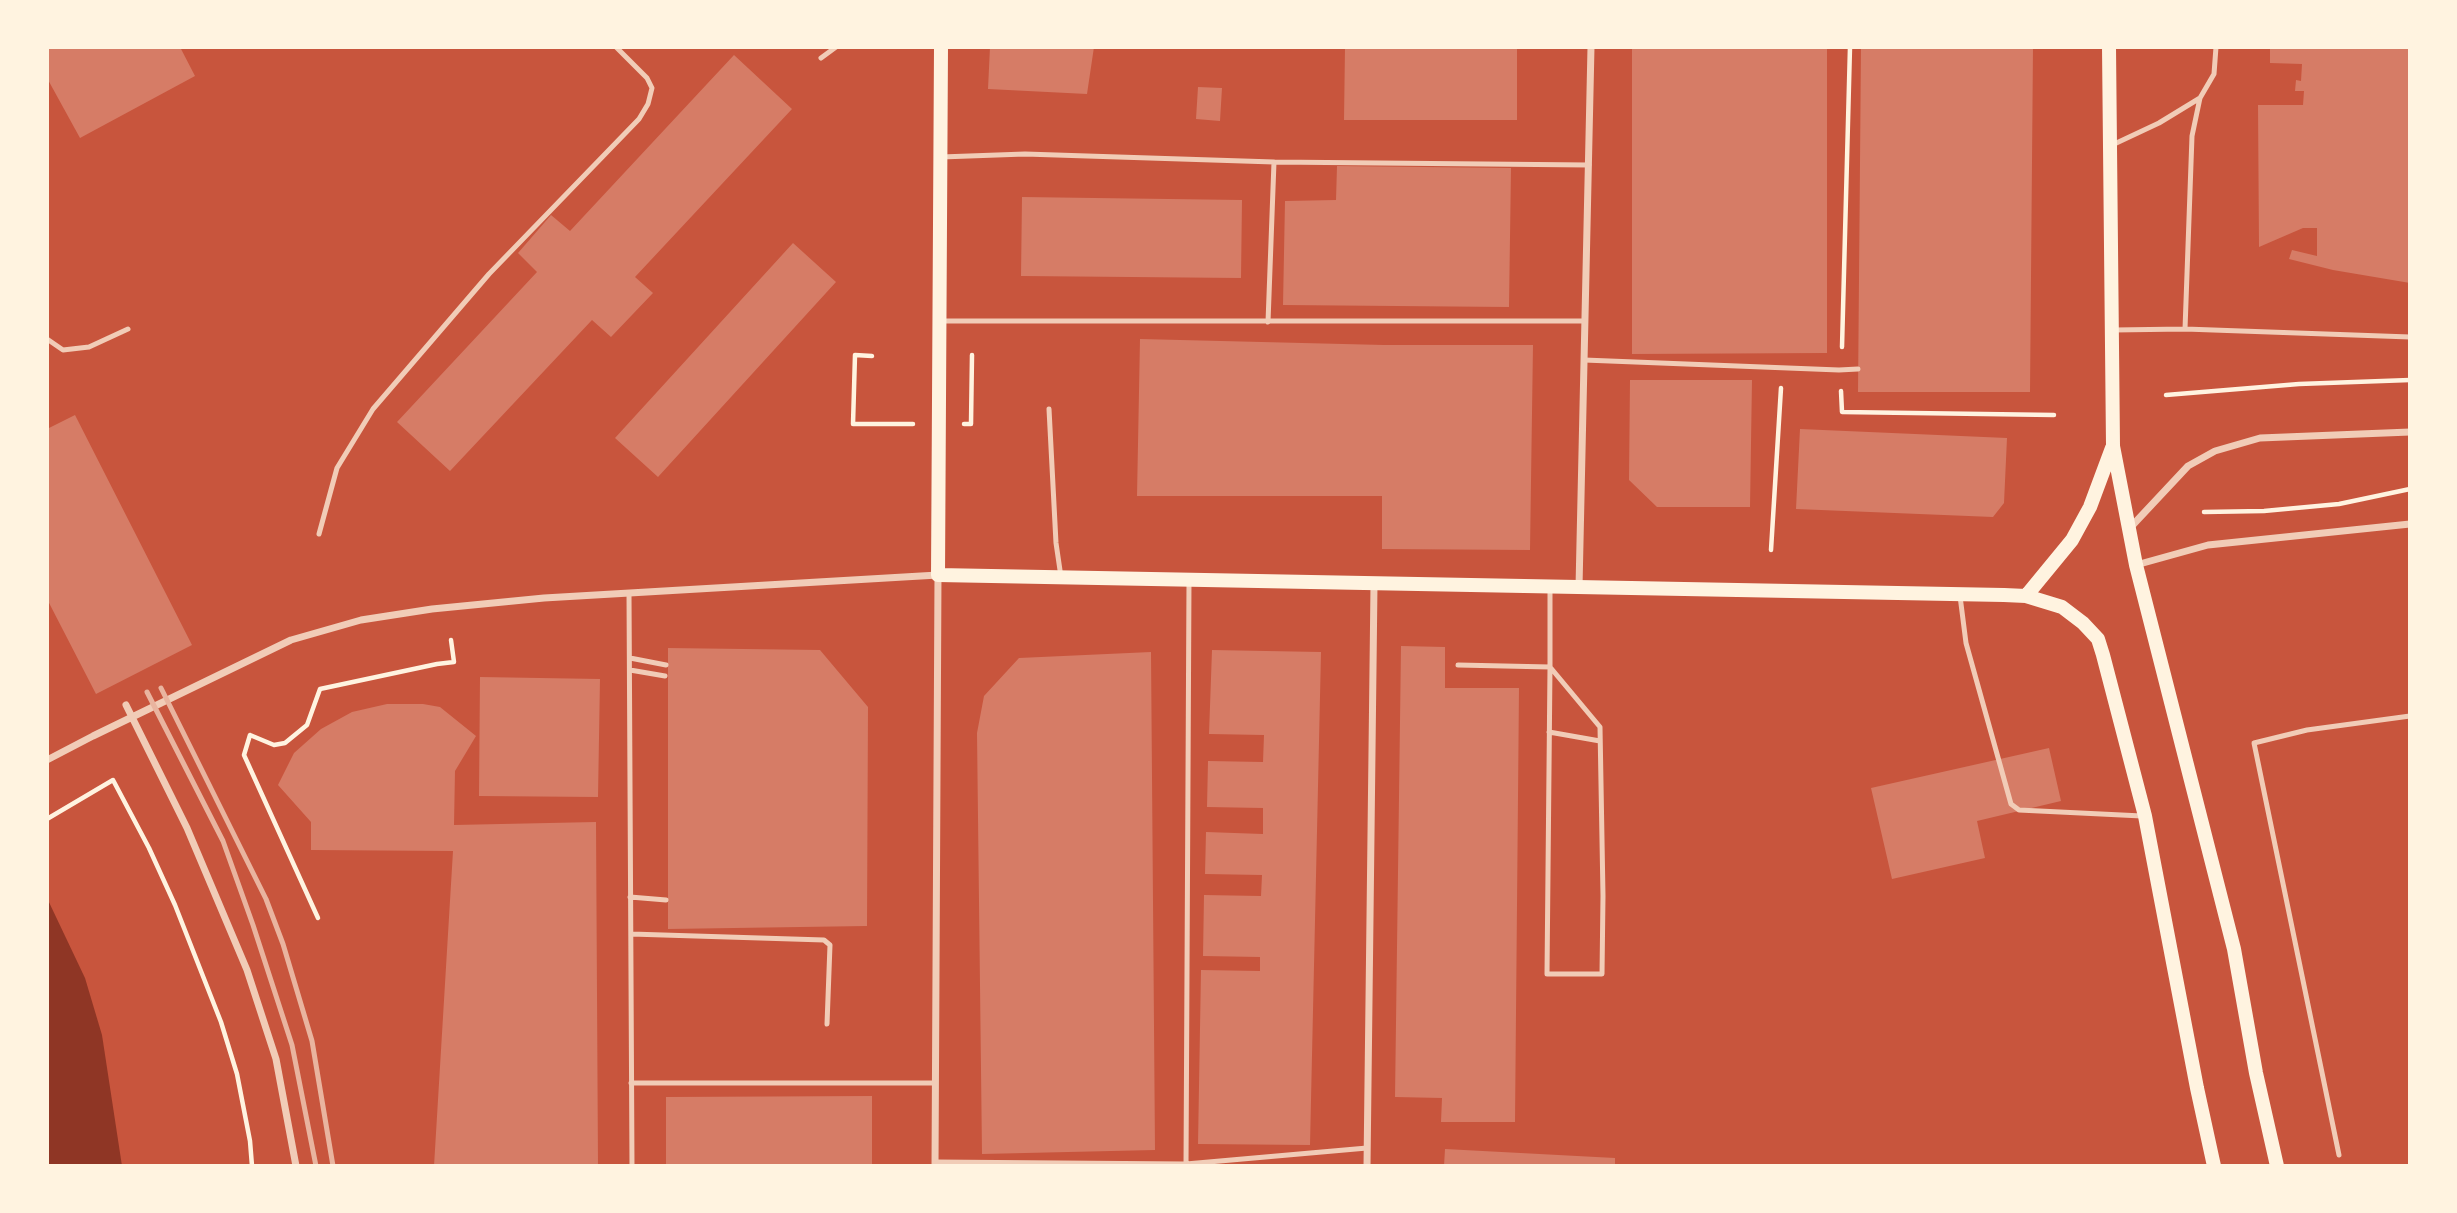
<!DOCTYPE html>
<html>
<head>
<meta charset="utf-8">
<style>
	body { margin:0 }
	#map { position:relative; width:2457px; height:1213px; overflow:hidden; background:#c8553d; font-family:"Titillium Web",sans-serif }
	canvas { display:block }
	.frame { position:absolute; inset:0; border:49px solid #fff3e0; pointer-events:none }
</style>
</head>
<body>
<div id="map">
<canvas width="2457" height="1213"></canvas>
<div class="frame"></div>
</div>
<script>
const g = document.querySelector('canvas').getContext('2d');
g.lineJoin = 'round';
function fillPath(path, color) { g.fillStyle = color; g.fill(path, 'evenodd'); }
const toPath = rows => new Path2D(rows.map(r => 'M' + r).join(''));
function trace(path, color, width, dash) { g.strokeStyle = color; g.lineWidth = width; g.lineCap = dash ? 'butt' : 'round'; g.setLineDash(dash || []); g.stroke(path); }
fillPath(toPath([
	[47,898,85,978,102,1035,122,1166,47,1166]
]), '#8f3625');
fillPath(toPath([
	[47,47,180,47,195,76,80,138,47,78],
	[990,47,1094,47,1087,94,988,89],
	[1345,47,1517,47,1517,120,1344,120],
	[1632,47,1827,47,1827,353,1632,354],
	[1861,47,2033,47,2030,392,1858,392],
	[2270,47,2410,47,2410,283,2333,270,2289,259,2292,250,2317,256,2317,228,2303,228,2259,247,2258,105,2303,105,2304,91,2295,91,2296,80,2301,81,2302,64,2270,63],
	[734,55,792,109,635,277,653,293,611,337,592,320,450,471,397,422,537,272,518,253,551,215,570,231],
	[1198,87,1222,88,1220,121,1196,119],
	[1337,166,1511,168,1509,307,1283,305,1285,201,1336,200],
	[1022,197,1242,200,1241,278,1021,276],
	[793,243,836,282,658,477,615,438],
	[1140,339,1384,345,1533,345,1530,550,1382,549,1382,496,1137,496],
	[1630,380,1752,380,1750,507,1657,507,1629,480],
	[75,415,192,645,96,694,47,599,47,429],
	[1800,429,2007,438,2004,503,1993,517,1796,509],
	[1401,646,1445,647,1445,688,1519,688,1515,1122,1441,1122,1442,1098,1395,1097],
	[668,648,820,650,868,707,867,926,668,929],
	[1212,650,1321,652,1310,1145,1198,1144,1201,970,1260,971,1260,957,1203,956,1204,895,1261,896,1262,875,1205,874,1206,832,1263,834,1263,808,1207,807,1208,761,1263,762,1264,735,1209,734],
	[1151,652,1155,1150,982,1154,977,733,984,696,1019,658],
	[480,677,600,679,598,797,479,796],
	[387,704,423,704,440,707,476,736,455,771,454,825,596,822,598,1166,434,1166,453,851,311,850,311,822,278,785,294,753,321,729,352,712],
	[2049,748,2061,801,1977,821,1985,858,1892,879,1871,788],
	[872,1096,872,1166,666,1166,666,1097],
	[1445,1149,1615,1158,1615,1166,1444,1166]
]), '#d67c66');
trace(toPath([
	[1842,347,1850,47],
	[872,356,855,355,853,424,913,424],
	[1841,391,1842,412,2054,415],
	[2166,395,2299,384,2410,380],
	[964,424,971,424,972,355],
	[2204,512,2264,511,2339,504,2410,489],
	[1771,550,1781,388],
	[47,819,113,780,149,848,175,905,221,1022,237,1074,250,1141,252,1166],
	[318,918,244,755,250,735,274,745,285,743,307,725,320,689,437,664,454,662,451,640]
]), '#fff3e0', 4.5);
trace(toPath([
	[821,58,836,47],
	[2110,146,2159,123,2200,98],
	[941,157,1025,154,1274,162,1589,165],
	[942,321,1585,321],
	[1268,322,1274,162],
	[2185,329,2192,136,2200,98,2214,74,2216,47],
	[2114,330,2185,329,2410,337],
	[47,339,63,350,89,347,128,329],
	[1584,360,1839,370,1858,369],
	[1049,409,1056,543,1061,577],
	[319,534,337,468,373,409,489,274,639,119,648,104,652,88,647,78,616,47],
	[629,593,632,1166],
	[1960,596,1966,643,2011,804,2019,810,2142,816],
	[630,658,666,665],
	[1458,665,1550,667,1550,587],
	[1550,667,1600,727,1603,896,1602,974,1547,974,1550,667],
	[630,670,665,676],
	[1549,732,1600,741],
	[630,897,666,900],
	[631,934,824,940,830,945,827,1024],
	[631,1083,934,1083],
	[2339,1155,2254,743,2307,730,2410,716],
	[935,1162,1186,1164,1367,1148],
	[1186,1166,1189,581]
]), '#f1ccb7', 5);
trace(toPath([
	[2129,529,2188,466,2215,451,2260,438,2410,432],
	[2136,565,2208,545,2410,524],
	[1579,587,1591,47],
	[126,705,187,828,247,970,276,1059,296,1166],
	[47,760,93,736,291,640,361,620,432,609,544,598,938,575,935,1166],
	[1367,1166,1374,585]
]), '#f1ccb7', 7);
trace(toPath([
	[941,47,938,575,2004,595,2026,596,2062,607,2083,623,2098,639,2103,655,2145,816,2197,1088,2214,1166],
	[2109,47,2113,446,2136,565,2234,949,2256,1073,2277,1166],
	[2026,596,2072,540,2090,507,2112,448]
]), '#fff3e0', 14);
trace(toPath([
	[161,688,266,899,283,944,312,1041,333,1166],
	[147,692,223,841,253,925,292,1045,316,1166]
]), '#e9b49f', 5);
</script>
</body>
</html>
